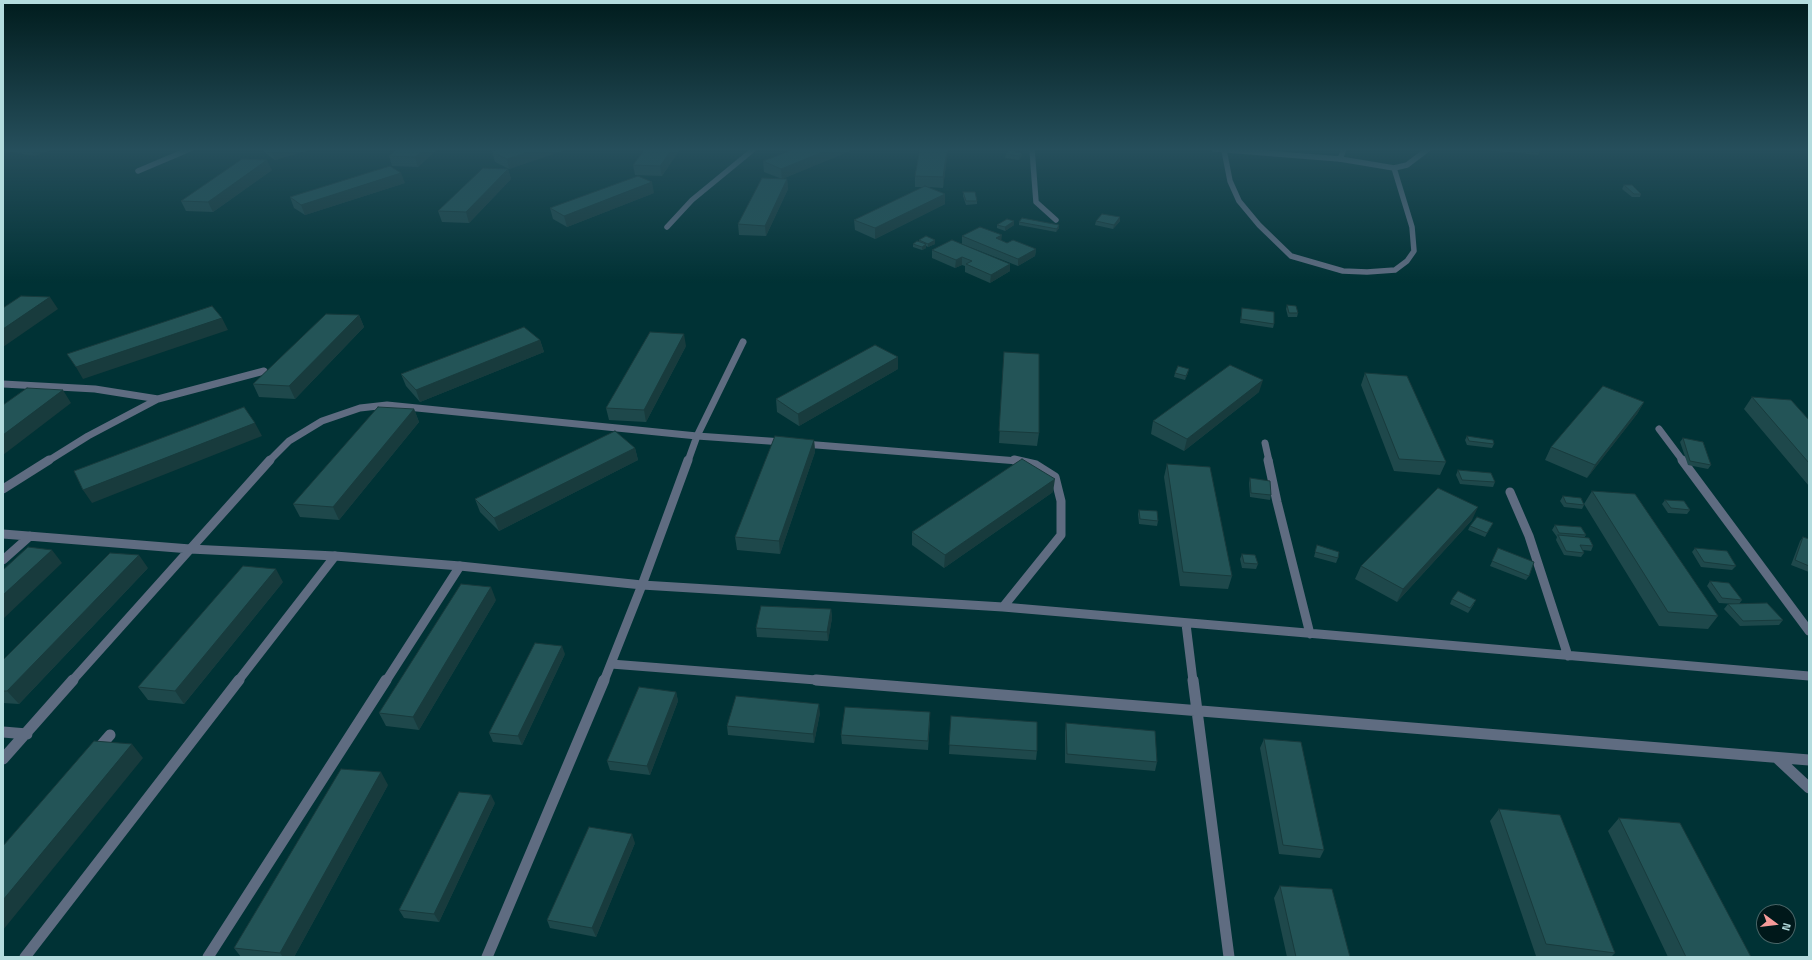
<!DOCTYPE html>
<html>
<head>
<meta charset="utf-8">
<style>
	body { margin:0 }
	#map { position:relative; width:1812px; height:960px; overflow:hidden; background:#003235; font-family:"Titillium Web",sans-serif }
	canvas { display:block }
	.frame { position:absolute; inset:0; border:4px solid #b4dcde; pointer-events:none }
	.north { position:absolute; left:1756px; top:904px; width:40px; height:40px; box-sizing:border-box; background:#00181a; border:1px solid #486668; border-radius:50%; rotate:105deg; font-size:11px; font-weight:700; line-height:16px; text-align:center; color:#b4dcde }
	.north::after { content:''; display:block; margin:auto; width:14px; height:18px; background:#f59b9a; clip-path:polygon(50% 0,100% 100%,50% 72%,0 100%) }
</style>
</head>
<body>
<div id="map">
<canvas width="1812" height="960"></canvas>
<div class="frame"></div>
<div class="north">N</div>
</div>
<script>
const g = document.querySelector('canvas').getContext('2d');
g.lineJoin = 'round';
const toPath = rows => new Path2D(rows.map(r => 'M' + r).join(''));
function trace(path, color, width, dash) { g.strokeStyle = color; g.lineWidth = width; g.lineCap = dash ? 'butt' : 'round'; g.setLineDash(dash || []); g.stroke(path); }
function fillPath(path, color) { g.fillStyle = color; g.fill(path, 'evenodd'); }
trace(toPath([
	[1224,150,1230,181,1239,201,1259,225,1291,256,1343,271,1367,272,1395,270,1407,261,1414,251,1412,227,1394,168],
	[1340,159,1394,168,1407,165,1428,149],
	[138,171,190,149]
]), '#5f6c81', 5.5);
trace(toPath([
	[1659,429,1683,461]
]), '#5f6c81', 7);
trace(toPath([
	[1682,460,1809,631],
	[238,681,335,556],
	[386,681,460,566]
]), '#5f6c81', 9);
trace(toPath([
	[97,750,110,735],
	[25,957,239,680],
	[208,957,386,680]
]), '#5f6c81', 11);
trace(toPath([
	[1032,149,1036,202,1056,220],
	[1214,149,1340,159,1344,149],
	[667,227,692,200,754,149]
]), '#5f6c81', 5.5);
trace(toPath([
	[3,384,95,389,158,399],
	[1265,443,1269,461],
	[804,444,1018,461],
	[48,461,88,436,158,399,264,371],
	[269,461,289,441,322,421,360,408,387,405,697,436,783,442],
	[688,461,697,436,743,342]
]), '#5f6c81', 7);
trace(toPath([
	[1268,460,1277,502,1310,634],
	[3,489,49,460],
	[1510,492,1529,536,1568,656],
	[3,534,190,549,335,556,460,566,642,585,1003,607,1809,676],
	[3,560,30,536],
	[1003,607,1061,535,1061,501,1055,477,1036,465,1014,460],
	[1186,624,1193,681],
	[611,664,829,681],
	[72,681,270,460],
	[604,681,642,585,688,460]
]), '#5f6c81', 9);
trace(toPath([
	[816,680,1809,760],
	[1193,680,1229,957],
	[3,732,27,734],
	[3,759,73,680],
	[1778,759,1809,788],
	[487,957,604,680]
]), '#5f6c81', 11);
fillPath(toPath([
	[3,149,54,149,35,156,3,151],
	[263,149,313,149,275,160,265,153],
	[438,149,418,167,392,166,389,156],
	[502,149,568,149,509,169,495,162,492,152],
	[680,149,662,176,635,175,633,165],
	[920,149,948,149,943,188,928,187,945,194,945,204,875,239,855,230,854,220,923,187,915,187,915,176],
	[1474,149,1541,149,1538,155],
	[850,151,782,179,787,179,788,189,766,236,739,235,738,224,782,179,764,172,763,161],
	[1006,154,1022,156,1019,160,1005,158],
	[508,169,511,179,469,223,442,222,438,211],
	[272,170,213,212,186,211,181,201],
	[405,183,305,215,294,208,290,197],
	[1624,185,1641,194,1640,197,1632,197,1622,189],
	[963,192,977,201,977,204,966,205,963,196],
	[654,193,567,227,553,219,550,208],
	[1014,221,1014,225,1005,231,997,228,997,225],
	[1096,221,1120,221,1113,229,1095,225],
	[1019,222,1059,225,1059,228,1056,232,1019,225],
	[962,236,1001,241,1007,243,1036,249,1035,256,1018,266,962,244],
	[919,240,935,240,935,244,928,247,926,246,926,248,922,250,913,247,913,244,919,242],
	[932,250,1010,264,1010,271,990,283,965,272,965,266,962,265,955,268,932,258],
	[1287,305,1298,313,1297,317,1288,317,1286,309],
	[1242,308,1274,324,1273,328,1240,323],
	[359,315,364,327,295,399,259,397,253,384],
	[540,340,544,352,420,402,406,386,401,374],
	[686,346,646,422,609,420,606,408],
	[1004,352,1039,433,1037,446,999,443],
	[898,369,799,426,777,412,776,399],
	[1175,373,1188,373,1185,380,1174,377],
	[1365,373,1446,462,1440,475,1394,471,1361,385],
	[1259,392,1184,451,1151,434,1153,421],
	[1752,397,1809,420,1809,486,1744,409],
	[1644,402,1637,414,1587,478,1545,460,1551,447],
	[414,409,419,422,339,520,300,517,293,504],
	[1467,436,1494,444,1492,448,1467,445,1465,440],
	[1683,438,1711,465,1708,469,1688,465,1680,442],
	[814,440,815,452,780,554,737,550,735,537],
	[635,448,638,460,499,531,480,512,475,499],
	[1167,464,1232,576,1228,589,1180,586,1164,477],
	[1458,470,1495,482,1493,487,1460,484,1456,475],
	[1250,478,1271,495,1270,500,1250,497,1249,483],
	[1592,491,1718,616,1708,629,1659,626,1584,504],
	[1053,492,944,568,912,545,912,532],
	[1563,496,1584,505,1582,509,1564,507,1560,501],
	[1665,500,1690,510,1687,514,1668,513,1662,504],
	[1139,510,1158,521,1157,526,1139,524,1138,514],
	[1472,520,1397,602,1355,579,1361,566],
	[1493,523,1485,537,1468,530,1470,526],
	[1555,525,1586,535,1584,538,1593,546,1591,551,1583,550,1584,553,1581,557,1564,555,1556,540,1557,537,1552,530],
	[1803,537,1809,539,1809,572,1791,565,1800,541],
	[1317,545,1338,558,1336,563,1314,557],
	[1498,548,1529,576,1526,580,1490,566],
	[1695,548,1736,566,1732,570,1701,567,1692,552],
	[1242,554,1258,564,1256,569,1242,568,1240,559],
	[148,568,19,704,3,703,3,660],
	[1710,581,1742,600,1739,604,1783,620,1779,625,1740,626,1724,609,1728,604,1735,604,1719,603,1707,586],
	[283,582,184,704,148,700,138,687],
	[1452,599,1474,604,1468,613,1450,604],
	[496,600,419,730,386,726,379,713],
	[831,609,832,618,828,641,757,637,756,628],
	[565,654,522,745,493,742,489,733],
	[676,692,678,701,650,775,610,770,607,761],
	[820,713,814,743,728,735,727,726],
	[951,716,1037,751,1036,760,949,754],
	[930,721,928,750,842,744,841,735],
	[1066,723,1157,762,1155,771,1065,763,1065,732],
	[1264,739,1324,850,1320,858,1279,854,1260,748],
	[388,785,294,957,241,957,234,948],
	[495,803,439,922,404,918,399,910],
	[1499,809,1615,953,1611,957,1542,957,1536,956,1490,821],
	[1619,818,1751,957,1668,957,1608,831],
	[635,843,596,937,550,928,547,920],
	[1280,886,1350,957,1287,957,1274,898]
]), '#1e484b');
fillPath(toPath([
	[31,149,54,149,35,156],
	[286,149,313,149,275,160,272,153],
	[424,149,438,149,418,167,415,157],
	[537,149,568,149,509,169,507,159],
	[672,149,680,149,662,176,660,166],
	[830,149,850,149,850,151,782,179,781,169],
	[947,149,948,149,943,188,943,177],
	[1022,153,1022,156,1019,160,1019,156],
	[267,160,272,170,213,212,208,202],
	[508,169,511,179,469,223,466,212],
	[401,173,405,183,305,215,301,205],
	[787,179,788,189,766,236,765,226],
	[652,182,654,193,567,227,564,216],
	[945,194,945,204,875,239,875,228],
	[1120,217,1120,221,1113,229,1114,225],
	[1014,221,1014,225,1005,231,1005,227],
	[1059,225,1059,228,1056,232,1057,229],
	[1002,235,1001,243,996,238],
	[935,240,935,244,928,247,928,244],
	[926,244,926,248,922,250,922,247],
	[1036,249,1035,256,1018,266,1018,259],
	[962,257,962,265,955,268,956,260],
	[1010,264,1010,271,990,283,991,275],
	[50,297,58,309,3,347,3,329],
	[359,315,364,327,295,399,289,386],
	[222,318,228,330,83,379,76,367],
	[684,334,686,346,646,422,644,410],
	[540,340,544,352,420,402,416,390],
	[898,357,898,369,799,426,798,414],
	[1189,369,1188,373,1185,380,1186,376],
	[1263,380,1259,392,1184,451,1187,439],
	[63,390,71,403,3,455,3,435],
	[1644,402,1637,414,1587,478,1595,465],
	[414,409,419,422,339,520,333,507],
	[255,423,262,436,92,503,83,490],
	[814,440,815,452,780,554,779,541],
	[635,448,638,460,499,531,494,518],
	[1055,479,1053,492,944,568,945,555],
	[1478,507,1472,520,1397,602,1403,589],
	[52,550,62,563,3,619,3,595],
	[139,555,148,568,19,704,7,691],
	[276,569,283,582,184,704,175,691],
	[491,587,496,600,419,730,413,717],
	[831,609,832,618,828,641,827,632],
	[562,646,565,654,522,745,518,736],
	[676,692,678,701,650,775,647,766],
	[819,704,820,713,814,743,813,734],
	[132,744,143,758,3,930,3,900],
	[381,772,388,785,294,957,283,957,280,953],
	[491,795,495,803,439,922,434,914],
	[632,834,635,843,596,937,592,928]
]), '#183b3d');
const building = toPath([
	[266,149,286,149,272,153,266,149],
	[397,149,424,149,415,157,389,156,397,149],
	[502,149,537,149,507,159,492,152,502,149],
	[645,149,672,149,660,166,633,165,645,149],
	[795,149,830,149,781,169,763,161,795,149],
	[920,149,947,149,943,177,915,176,920,149],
	[1009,151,1022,153,1019,156,1006,154,1009,151],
	[242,159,267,160,208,202,181,201,242,159],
	[390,166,401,173,301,205,290,197,390,166],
	[483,168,508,169,466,212,438,211,483,168],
	[638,176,652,182,564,216,550,208,638,176],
	[762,178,787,179,765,226,738,224,762,178],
	[1624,185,1632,185,1641,194,1634,194,1624,185],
	[925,186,945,194,875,228,854,220,925,186],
	[963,192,975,192,977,201,966,201,963,192],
	[1102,214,1120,217,1114,225,1096,221,1102,214],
	[1022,218,1059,225,1057,229,1019,222,1022,218],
	[1007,219,1014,221,1005,227,997,225,1007,219],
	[980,227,1002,235,996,238,1007,243,1013,240,1036,249,1018,259,962,236,980,227],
	[926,236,935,240,928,244,919,240,926,236],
	[952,240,1010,264,991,275,966,264,972,261,962,257,956,260,932,250,952,240],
	[917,241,926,244,922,247,913,244,917,241],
	[21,296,50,297,3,329,3,308,21,296],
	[1287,305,1296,306,1298,313,1289,313,1287,305],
	[212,306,222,318,76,367,67,354,212,306],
	[1242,308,1274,312,1274,324,1241,319,1242,308],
	[326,314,359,315,289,386,253,384,326,314],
	[524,327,540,340,416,390,401,374,524,327],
	[650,332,684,334,644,410,606,408,650,332],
	[875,345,898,357,798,414,776,399,875,345],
	[1004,352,1039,354,1039,433,999,431,1004,352],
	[1230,365,1263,380,1187,439,1153,421,1230,365],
	[1178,366,1189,369,1186,376,1175,373,1178,366],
	[1365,373,1407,376,1446,462,1399,459,1365,373],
	[1603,386,1644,402,1595,465,1551,447,1603,386],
	[27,388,63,390,3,435,3,405,27,388],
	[1752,397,1791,400,1809,420,1809,463,1752,397],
	[244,407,255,423,83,490,74,471,244,407],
	[378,407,414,409,333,507,293,504,378,407],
	[615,431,635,448,494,518,475,499,615,431],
	[775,436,814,440,779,541,735,537,775,436],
	[1467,436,1493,440,1494,444,1469,441,1467,436],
	[1683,438,1703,442,1711,465,1690,461,1683,438],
	[1022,459,1055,479,945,555,912,532,1022,459],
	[1167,464,1210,467,1232,576,1183,572,1167,464],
	[1458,470,1491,473,1495,482,1462,480,1458,470],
	[1250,478,1270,481,1271,495,1251,493,1250,478],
	[1438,488,1478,507,1403,589,1361,566,1438,488],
	[1592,491,1635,494,1718,616,1668,612,1592,491],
	[1563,496,1581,498,1584,505,1566,503,1563,496],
	[1665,500,1684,501,1690,510,1671,508,1665,500],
	[1139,510,1157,511,1158,521,1140,519,1139,510],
	[1477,517,1493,523,1487,533,1470,526,1477,517],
	[1555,525,1581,527,1586,535,1559,533,1555,525],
	[1558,535,1589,538,1593,546,1580,545,1584,553,1566,551,1558,535],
	[1803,537,1809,539,1809,566,1795,560,1803,537],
	[1317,545,1339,552,1338,558,1315,552,1317,545],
	[28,547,52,550,3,595,3,570,28,547],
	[1498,548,1534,562,1529,576,1492,561,1498,548],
	[1695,548,1727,551,1736,566,1704,562,1695,548],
	[110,553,139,555,7,691,3,691,3,660,110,553],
	[1242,554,1255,555,1258,564,1244,563,1242,554],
	[243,566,276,569,175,691,138,687,243,566],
	[1710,581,1729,583,1742,600,1722,598,1710,581],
	[461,584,491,587,413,717,379,713,461,584],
	[1458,591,1476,600,1470,608,1452,599,1458,591],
	[1767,603,1783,620,1743,621,1728,604,1767,603],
	[761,606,831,609,827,632,756,628,761,606],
	[535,643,562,646,518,736,489,733,535,643],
	[639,687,676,692,647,766,607,761,639,687],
	[736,696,819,704,813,734,727,726,736,696],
	[845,707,930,712,928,741,841,735,845,707],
	[951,716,1037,722,1037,751,949,745,951,716],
	[1066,723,1155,731,1157,762,1067,754,1066,723],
	[1264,739,1301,742,1324,850,1283,845,1264,739],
	[94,741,132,744,3,900,3,846,94,741],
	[341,769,381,772,280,953,234,948,341,769],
	[459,792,491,795,434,914,399,910,459,792],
	[1499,809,1560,815,1615,953,1546,944,1499,809],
	[1619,818,1680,823,1751,957,1686,957,1619,818],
	[589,827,632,834,592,928,547,920,589,827],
	[1280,886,1332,889,1350,957,1296,957,1280,886]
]);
fillPath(building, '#235457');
trace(building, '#183b3d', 1);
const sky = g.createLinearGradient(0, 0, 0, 283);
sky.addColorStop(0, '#001c1d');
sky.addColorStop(0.53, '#264f5c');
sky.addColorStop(1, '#264f5c00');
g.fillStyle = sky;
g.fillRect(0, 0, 1812, 283);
</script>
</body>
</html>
